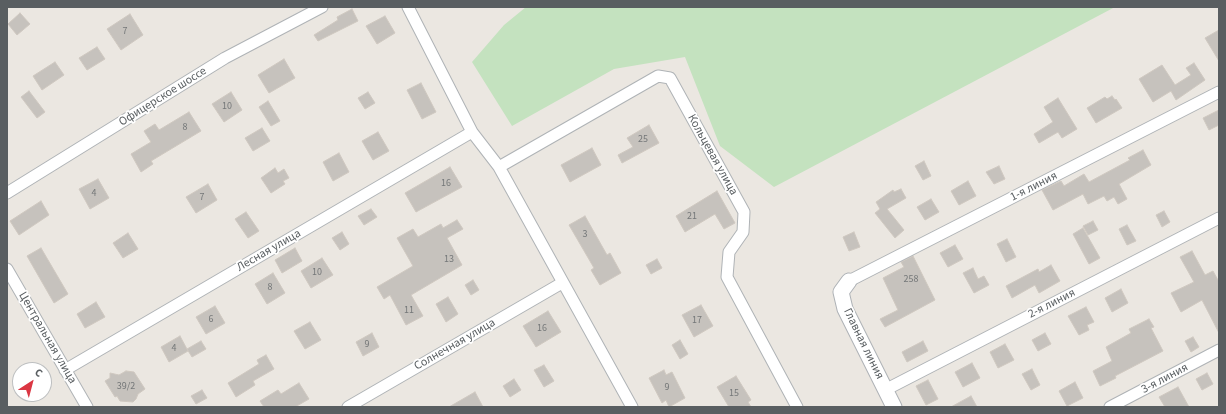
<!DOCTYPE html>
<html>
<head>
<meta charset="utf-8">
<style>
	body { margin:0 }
	#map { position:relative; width:1226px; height:414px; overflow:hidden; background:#ebe7e1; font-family:"Source Sans 3",sans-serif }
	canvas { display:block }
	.frame { position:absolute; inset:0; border:8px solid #595e61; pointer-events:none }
	.north { position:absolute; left:12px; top:362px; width:40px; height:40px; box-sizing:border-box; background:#fff; border:1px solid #bdbfc0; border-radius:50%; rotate:36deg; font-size:11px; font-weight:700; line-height:16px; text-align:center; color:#595e61 }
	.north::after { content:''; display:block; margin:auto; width:14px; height:18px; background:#db3743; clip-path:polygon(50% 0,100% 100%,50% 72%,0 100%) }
</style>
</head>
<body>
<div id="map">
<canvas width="1226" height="414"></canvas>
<div class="frame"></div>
<div class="north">С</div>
</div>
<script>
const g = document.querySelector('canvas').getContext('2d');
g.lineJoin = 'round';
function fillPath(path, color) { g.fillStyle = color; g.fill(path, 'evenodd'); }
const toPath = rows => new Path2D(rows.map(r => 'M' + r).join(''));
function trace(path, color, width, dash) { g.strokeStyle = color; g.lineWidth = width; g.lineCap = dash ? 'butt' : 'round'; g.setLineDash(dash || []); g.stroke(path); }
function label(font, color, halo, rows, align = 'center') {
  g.font = font + ' "Source Sans 3",sans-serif'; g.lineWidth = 3.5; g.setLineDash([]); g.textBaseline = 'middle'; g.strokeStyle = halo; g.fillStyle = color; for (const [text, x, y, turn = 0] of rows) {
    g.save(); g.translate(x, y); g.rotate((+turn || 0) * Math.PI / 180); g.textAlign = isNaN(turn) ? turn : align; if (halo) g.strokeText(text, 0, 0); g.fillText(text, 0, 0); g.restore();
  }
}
fillPath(toPath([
	[526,7,1115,7,774,187,720,146,685,57,614,69,512,126,472,62,504,25]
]), '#c4e2bf');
const building = toPath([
	[352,9,358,21,318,41,314,35,338,20,337,17,352,9],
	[20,13,30,24,17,35,8,24,20,13],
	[130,14,143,35,121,50,107,29,130,14],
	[385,16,395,33,377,44,366,26,385,16],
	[1219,30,1219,61,1205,38,1219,30],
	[97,47,105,59,87,70,79,58,97,47],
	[284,59,295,78,269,93,258,75,284,59],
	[55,62,64,75,42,90,33,76,55,62],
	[1194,63,1205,80,1176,100,1171,91,1153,102,1139,79,1162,65,1175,85,1191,75,1186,68,1194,63],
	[421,83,436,112,422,119,407,90,421,83],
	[29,91,45,112,37,118,21,97,29,91],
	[231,92,242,110,224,122,212,104,231,92],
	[368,92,375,103,365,109,358,98,368,92],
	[1112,96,1115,100,1116,99,1122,108,1096,123,1087,108,1105,97,1107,99,1112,96],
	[1058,98,1077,129,1062,138,1058,132,1039,143,1034,134,1053,122,1044,107,1058,98],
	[268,101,280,121,271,126,259,107,268,101],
	[1219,110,1219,125,1209,130,1203,118,1219,110],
	[189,112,201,131,151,161,153,164,141,172,131,154,151,142,144,131,155,124,159,130,189,112],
	[649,125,659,143,622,163,618,155,633,147,627,138,649,125],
	[262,128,270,141,253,151,245,138,262,128],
	[378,132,389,151,373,160,362,141,378,132],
	[592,148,601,165,570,182,561,165,592,148],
	[1143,150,1151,165,1119,184,1127,199,1118,204,1114,197,1107,201,1104,196,1088,204,1083,194,1053,210,1042,190,1061,181,1064,186,1084,174,1089,182,1130,160,1128,158,1143,150],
	[339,153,349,172,333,181,323,162,339,153],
	[924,161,931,176,923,180,915,166,924,161],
	[999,166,1005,179,994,184,986,172,999,166],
	[450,167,462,187,416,212,405,193,450,167],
	[275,168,278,173,284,169,289,178,283,181,285,184,271,193,261,178,275,168],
	[98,179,109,198,90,209,79,189,98,179],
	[968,181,976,196,959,205,951,191,968,181],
	[208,184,217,200,196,213,186,197,208,184],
	[901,189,906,198,887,209,904,230,895,238,875,213,880,209,876,202,893,190,894,192,901,189],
	[717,191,735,223,724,229,715,214,685,232,676,216,717,191],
	[931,199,939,212,925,220,917,207,931,199],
	[41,201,49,215,19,235,10,221,41,201],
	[371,209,377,217,364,225,358,216,371,209],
	[1164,211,1170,222,1162,227,1156,215,1164,211],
	[246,212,259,231,248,238,235,219,246,212],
	[585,216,607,255,610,253,621,273,600,285,591,270,594,268,569,225,585,216],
	[457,220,463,229,447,238,462,265,411,295,423,316,406,325,390,295,384,299,377,287,413,266,397,238,413,229,418,237,441,224,443,228,457,220],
	[1093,221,1098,230,1088,235,1083,226,1093,221],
	[1127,225,1136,241,1127,245,1119,229,1127,225],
	[1083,228,1100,258,1089,264,1073,234,1083,228],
	[342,232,349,244,340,250,332,238,342,232],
	[854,232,860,247,849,251,843,237,854,232],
	[128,233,138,249,123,258,113,243,128,233],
	[1007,239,1016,257,1006,262,997,244,1007,239],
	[955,245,963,259,948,267,940,253,955,245],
	[41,248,68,294,54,303,27,256,41,248],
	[295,248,302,261,282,273,275,260,295,248],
	[1192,251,1205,275,1213,271,1219,282,1219,333,1202,300,1181,312,1171,293,1194,282,1180,257,1192,251],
	[913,256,935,300,885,327,880,319,898,310,883,278,904,267,901,262,913,256],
	[322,258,333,275,311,288,301,271,322,258],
	[657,259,662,268,651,274,646,265,657,259],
	[1051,265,1060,281,1039,293,1035,285,1012,298,1006,286,1038,269,1039,272,1051,265],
	[973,268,978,279,984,276,989,285,974,293,963,273,973,268],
	[273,273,285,293,267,304,255,284,273,273],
	[473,280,479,290,471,295,465,285,473,280],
	[1121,289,1128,303,1112,312,1105,298,1121,289],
	[448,297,458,314,446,322,436,304,448,297],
	[96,302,105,317,85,328,77,314,96,302],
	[701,305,713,326,694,337,682,315,701,305],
	[215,306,225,323,206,334,196,317,215,306],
	[1086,307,1094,322,1087,325,1089,330,1079,335,1068,316,1086,307],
	[548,311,561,332,536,347,523,326,548,311],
	[1149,319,1154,327,1151,328,1163,351,1115,376,1116,378,1100,386,1093,371,1112,361,1106,347,1131,333,1129,329,1149,319],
	[310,322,321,340,305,349,294,331,310,322],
	[372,333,379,347,363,356,356,342,372,333],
	[1045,333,1051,344,1038,351,1032,340,1045,333],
	[180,336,188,351,169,362,161,347,180,336],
	[1193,337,1199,347,1191,352,1185,341,1193,337],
	[680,340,688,354,680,359,672,345,680,340],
	[201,341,206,349,192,357,187,349,201,341],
	[923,341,928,351,907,362,902,352,923,341],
	[1005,344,1014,360,998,368,990,352,1005,344],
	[266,355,274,369,253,381,255,385,236,397,228,383,259,364,257,360,266,355],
	[972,363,980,378,963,387,955,372,972,363],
	[544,365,554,381,544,387,534,370,544,365],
	[1032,369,1040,385,1031,390,1022,374,1032,369],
	[664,370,666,375,672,372,685,398,669,407,666,400,662,403,649,378,664,370],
	[126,371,134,372,145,389,138,394,136,399,133,402,120,401,117,396,115,397,105,381,110,378,110,373,119,375,126,371],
	[1207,373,1213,384,1202,390,1196,379,1207,373],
	[736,376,751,400,748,402,751,407,729,407,717,387,736,376],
	[514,379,521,390,510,397,503,386,514,379],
	[928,380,938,399,926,405,916,386,928,380],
	[1075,382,1083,398,1067,406,1059,391,1075,382],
	[299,383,309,399,295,407,264,407,260,401,278,390,281,394,299,383],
	[1178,387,1189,407,1165,407,1159,397,1178,387],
	[202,390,207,398,196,404,191,396,202,390],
	[475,392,483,407,449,407,475,392],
	[971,396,977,407,951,407,971,396]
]);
fillPath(building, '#c6c2bd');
trace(building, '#cfc8c0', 1);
const street = toPath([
	[408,7,472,132,499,167,632,407],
	[499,167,658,76,670,78,744,212,743,232,729,252,727,277,797,407],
	[7,193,225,58,322,7],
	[7,269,87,407],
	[849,281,1219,92],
	[65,370,472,132],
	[885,390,1219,218],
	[348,407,562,283],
	[1110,407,1219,350]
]);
const secondary = toPath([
	[849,281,841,292,845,309,894,407]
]);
trace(street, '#afb3b6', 13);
trace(secondary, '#aeb2b6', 17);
trace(street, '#fff', 11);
trace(secondary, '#fff', 15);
label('10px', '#747778', null, [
	["7",125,32],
	["10",227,107],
	["8",185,128],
	["25",643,140],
	["16",446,184],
	["4",94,194],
	["7",202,198],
	["21",692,217],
	["3",585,235],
	["13",449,260],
	["10",317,273],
	["258",911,280],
	["8",270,288],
	["11",409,311],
	["6",211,320],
	["17",697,321],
	["16",542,329],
	["9",367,345],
	["4",174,349],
	["39/2",126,387],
	["9",667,388],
	["15",734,394]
]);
label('12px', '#595e61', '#fff', [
	["Офицерское шоссе",163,97,-32],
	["Кольцевая улица",712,155,61],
	["1-я линия",1034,187,-27],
	["Лесная улица",269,251,-30],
	["2-я линия",1052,304,-27],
	["Центральная улица",47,338,60],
	["Главная линия",863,344,64],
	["Солнечная улица",455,345,-30],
	["3-я линия",1165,379,-28]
]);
</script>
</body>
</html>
